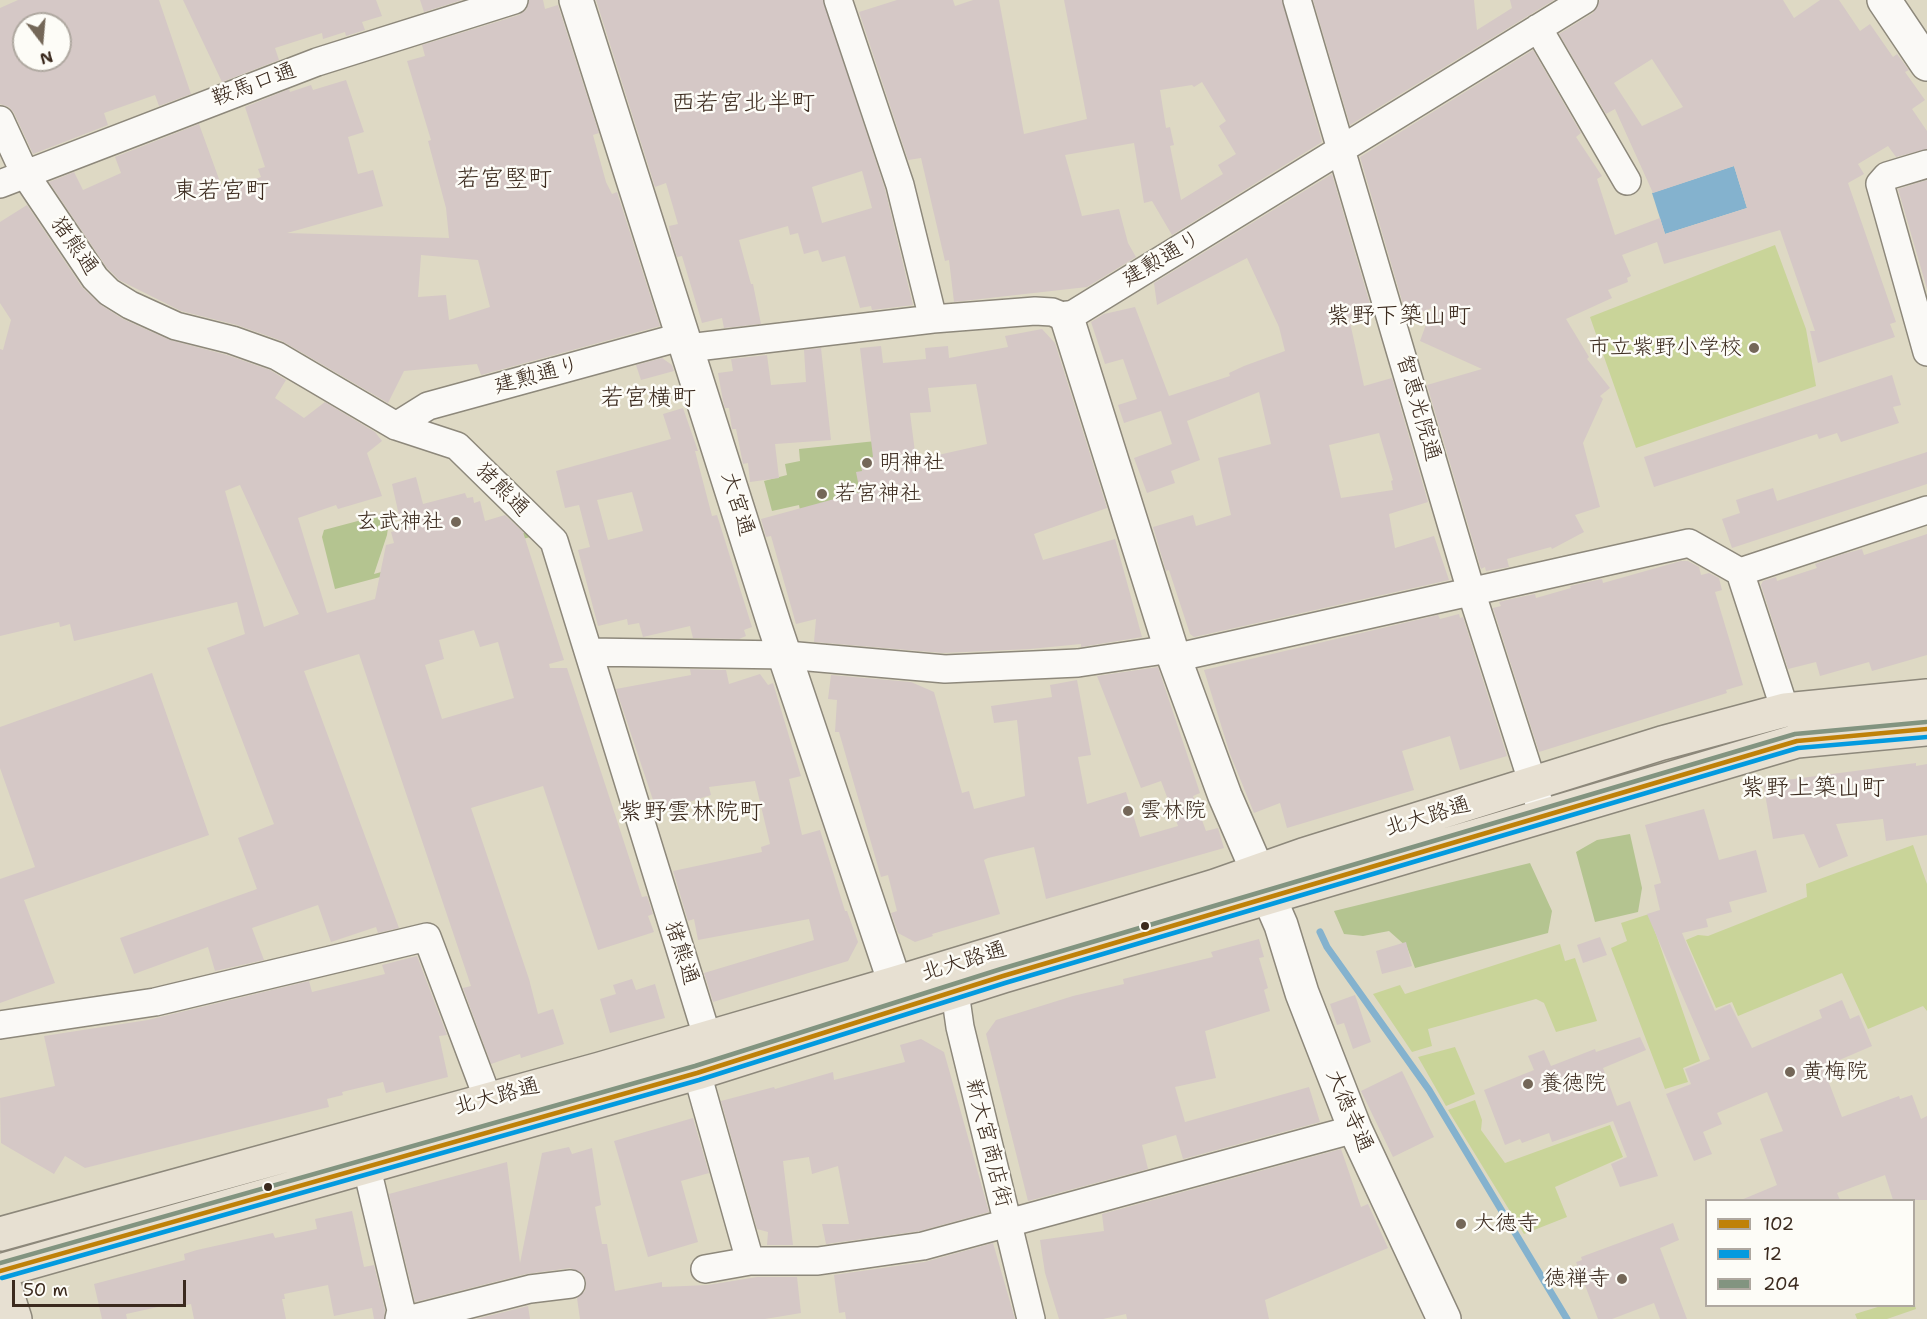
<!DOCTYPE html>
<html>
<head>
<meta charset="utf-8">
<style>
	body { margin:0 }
	#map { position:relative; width:1927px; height:1319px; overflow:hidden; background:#ded9c4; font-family:"Shantell Sans",sans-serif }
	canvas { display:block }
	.legend { position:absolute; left:1705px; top:1199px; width:210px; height:108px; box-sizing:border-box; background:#fdfcf7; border:2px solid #afa8a0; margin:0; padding:8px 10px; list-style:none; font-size:18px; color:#3b2a1e }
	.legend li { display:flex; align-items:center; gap:12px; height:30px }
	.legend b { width:30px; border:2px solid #afa8a0 }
	.north { position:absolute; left:12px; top:12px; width:60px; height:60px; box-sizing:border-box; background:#fdfcf7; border:2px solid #afa8a0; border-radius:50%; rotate:164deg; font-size:16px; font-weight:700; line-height:24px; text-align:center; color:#3b2a1e }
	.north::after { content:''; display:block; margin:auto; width:21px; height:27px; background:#746758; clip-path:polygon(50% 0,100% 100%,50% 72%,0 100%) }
	.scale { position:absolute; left:12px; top:1280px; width:174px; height:27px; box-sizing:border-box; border:3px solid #3b2a1e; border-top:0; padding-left:8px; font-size:18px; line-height:21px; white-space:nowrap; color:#3b2a1e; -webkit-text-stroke:4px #fdfcf7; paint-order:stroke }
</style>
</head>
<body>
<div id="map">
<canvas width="1927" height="1319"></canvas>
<ul class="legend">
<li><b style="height:8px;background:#bf8109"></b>102</li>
<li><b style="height:8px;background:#039adf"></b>12</li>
<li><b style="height:8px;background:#829480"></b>204</li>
</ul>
<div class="north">N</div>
<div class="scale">50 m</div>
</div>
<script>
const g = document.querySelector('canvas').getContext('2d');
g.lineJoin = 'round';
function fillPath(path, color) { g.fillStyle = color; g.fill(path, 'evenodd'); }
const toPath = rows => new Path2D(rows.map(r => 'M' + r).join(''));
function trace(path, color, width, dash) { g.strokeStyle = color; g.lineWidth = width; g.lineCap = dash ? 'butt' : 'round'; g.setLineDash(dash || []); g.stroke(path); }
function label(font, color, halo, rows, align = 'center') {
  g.font = font + ' "Shantell Sans","Klee One",sans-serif'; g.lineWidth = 5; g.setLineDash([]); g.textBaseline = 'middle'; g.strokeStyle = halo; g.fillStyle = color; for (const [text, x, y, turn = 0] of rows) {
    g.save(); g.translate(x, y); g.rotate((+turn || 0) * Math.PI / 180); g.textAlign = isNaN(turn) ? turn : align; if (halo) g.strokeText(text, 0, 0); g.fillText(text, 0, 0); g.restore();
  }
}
fillPath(toPath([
	[1775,245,1806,329,1816,386,1636,448,1590,317],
	[1927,712,1927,716,1570,791,1757,733,1793,725],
	[1913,845,1927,884,1927,1011,1923,1006,1868,1029,1842,973,1738,1016,1732,1002,1716,1008,1686,940,1698,935,1708,936,1807,897,1806,884],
	[1649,914,1700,1061,1683,1068,1688,1082,1665,1089,1611,948,1627,941,1621,923],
	[1560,944,1565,961,1575,958,1597,1021,1556,1032,1544,1003,1536,999,1428,1029,1432,1046,1412,1052,1373,994,1400,985,1405,994],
	[1455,1047,1475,1094,1446,1106,1418,1057],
	[1475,1100,1482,1120,1481,1130,1505,1163,1610,1125,1623,1157,1555,1187,1567,1217,1524,1234,1448,1110],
	[1914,1302,1916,1309,1887,1319,1857,1319,1855,1314,1881,1306,1914,1306]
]), '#c9d499');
fillPath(toPath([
	[876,441,892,509,804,530,799,505,772,511,764,481,787,475,785,464,800,461,799,449],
	[384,514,390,514,387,535,374,574,531,531,534,536,335,589,322,537,324,530],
	[1630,834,1642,888,1638,912,1595,922,1576,852,1597,840],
	[1530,863,1552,911,1548,933,1415,968,1407,947,1389,931,1363,936,1344,934,1334,911]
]), '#b4c490');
fillPath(toPath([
	[1734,166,1747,208,1665,234,1652,193]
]), '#84b2ce');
trace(toPath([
	[1320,932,1327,947,1429,1090,1567,1319]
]), '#84b2ce', 7);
fillPath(toPath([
	[18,0,159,0,191,94,159,106,155,95,104,113,108,125,33,154,14,113,9,107,0,104,0,8],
	[24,24,60,24,60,60,24,60],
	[183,0,376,0,382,16,362,22,365,30,346,36,345,32,323,39,322,33,275,48,279,60,222,82],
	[420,0,462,0,424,12],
	[529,0,543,0,545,9,558,5,599,133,593,135,606,182,612,194,617,192,660,326,481,375,477,364,404,371,388,403,282,341,237,325,181,311,119,280,107,268,49,182,74,172,83,190,121,173,115,157,199,124,223,190,261,177,258,169,265,167,245,107,289,89,290,92,311,85,313,90,346,80,364,132,348,137,358,174,373,170,383,206,287,233,449,238,446,208,428,141,431,140,407,61,425,56,422,45,519,15,526,10],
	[421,255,478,260,490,307,449,320,446,295,418,297],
	[596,0,823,0,885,189,913,305,872,310,871,306,860,308,845,256,822,262,818,250,804,254,798,233,790,235,788,226,739,240,751,284,753,284,761,324,724,328,722,318,702,323,682,256,677,257,671,238,669,226,678,224,666,183,655,187],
	[862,171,872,208,822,223,812,187],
	[897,0,953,0,955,6,973,0,999,0,1024,134,1087,119,1064,0,1282,0,1322,142,1172,235,1152,201,1144,203,1134,143,1065,155,1082,216,1119,209,1128,243,1136,257,1087,287,954,302,949,260,945,261,921,158,908,160,859,12],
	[1202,82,1226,121,1219,126,1236,154,1218,165,1223,174,1181,200,1170,146,1174,145,1170,127,1166,128,1160,90,1192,85,1194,87],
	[1313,0,1474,0,1477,30,1512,8,1510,0,1554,0,1350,125],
	[1600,0,1783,0,1794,18,1820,0,1839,0,1860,31,1870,24,1893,57,1897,54,1909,70,1905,72,1925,100,1912,109,1927,131,1927,149,1896,157,1888,146,1858,164,1864,174,1848,183,1896,322,1890,324,1895,337,1818,363,1810,331,1815,331,1780,230,1664,264,1657,242,1622,255,1631,276,1627,278,1628,282,1608,290,1612,298,1566,319,1589,357,1587,359,1610,388,1600,396,1603,399,1583,443,1600,507,1575,515,1584,532,1552,549,1551,547,1507,559,1509,567,1486,571,1485,567,1481,569,1427,385,1482,369,1420,341,1432,308,1407,318,1360,157,1533,50,1581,133,1576,137,1602,176,1597,179,1615,235,1660,218,1665,234,1747,208,1734,166,1653,193,1615,109,1606,114,1559,34,1593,13],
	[1652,59,1683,107,1642,126,1614,83],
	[1332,174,1372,311,1349,318,1364,386,1392,378,1428,502,1389,514,1395,548,1434,536,1449,580,1194,637,1190,634,1169,570,1166,571,1153,527,1193,515,1196,526,1231,515,1218,458,1271,444,1259,392,1187,421,1200,460,1171,471,1175,483,1147,493,1134,458,1172,444,1161,411,1124,423,1118,405,1137,399,1123,359,1105,364,1091,322,1104,314,1135,307,1169,396,1230,376,1229,373,1244,366,1285,351,1279,327,1247,258,1157,305,1154,283],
	[1379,433,1393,480,1391,481,1393,490,1341,498,1329,445],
	[1927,180,1927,289,1898,189],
	[27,205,82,287,101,305,123,319,170,340,227,355,270,370,286,380,275,398,304,418,325,402,375,432,382,441,367,453,382,496,338,509,336,505,298,518,327,613,375,599,386,545,394,543,391,532,402,529,392,484,416,477,423,504,465,493,467,498,473,497,474,503,480,501,485,521,505,515,523,532,564,660,549,664,550,668,567,668,642,897,647,896,653,914,648,916,654,932,598,950,543,786,471,808,529,979,538,1014,553,1009,564,1044,521,1058,520,1054,491,1064,463,988,471,986,359,654,304,671,399,928,378,933,376,927,331,942,318,905,252,928,264,960,215,971,208,947,134,974,120,938,257,889,238,838,274,824,207,648,245,634,237,602,74,641,70,624,60,627,59,622,0,636,0,349,3,350,11,320,0,303,0,222],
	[240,485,299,614,264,627,225,491],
	[474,630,480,647,498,642,514,698,442,719,425,665,444,659,439,640],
	[1042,329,1055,343,1107,508,1034,534,1043,560,1115,539,1142,637,1081,647,1081,644,1030,649,943,653,814,642,816,619,796,624,771,536,766,537,761,519,860,492,856,472,862,471,860,460,873,457,860,348,881,346,883,363,926,359,925,348,948,346,949,358,1008,347,1005,336],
	[976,384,987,444,916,460,910,413,931,412,928,388],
	[821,348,831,440,775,444,779,478,750,482,748,463,743,464,736,429,732,429,729,408,725,408,723,401,718,373,733,371,731,359,767,355,771,385,806,382,804,350],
	[662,358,672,365,674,371,641,380,636,365],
	[1892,375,1901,405,1893,407,1899,423,1841,442,1837,433,1819,439,1817,434,1654,487,1644,457],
	[683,408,698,451,695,451,712,516,717,515,752,627,744,630,746,636,739,639,693,638,690,626,643,637,639,623,628,625,627,619,598,626,578,550,590,547,579,505,565,508,556,471,671,439,663,414],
	[632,492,643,531,608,540,597,500],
	[1927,452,1927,484,1732,548,1722,519,1740,513,1736,500,1773,488,1777,501],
	[1927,534,1927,655,1872,671,1869,662,1820,676,1816,662,1788,669,1761,585,1763,581,1776,577,1777,581,1817,568,1815,564,1843,554,1862,549,1864,555],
	[1681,561,1688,561,1699,567,1701,575,1709,573,1719,578,1722,590,1715,592,1743,685,1726,690,1727,693,1539,752,1493,608,1501,606,1499,602,1511,599,1535,594,1536,598,1571,588,1570,586,1602,579,1603,583],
	[1459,614,1460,618,1463,617,1507,756,1460,770,1450,736,1402,751,1414,790,1287,828,1280,803,1254,813,1230,754,1204,670,1438,615,1440,619],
	[1158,667,1200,793,1193,796,1206,831,1218,828,1224,848,1046,899,1034,847,988,858,984,860,1000,914,932,934,933,936,915,942,898,933,891,913,897,911,888,875,881,877,839,732,835,732,837,700,828,699,831,675,911,682,934,692,962,793,969,791,974,809,1025,796,1017,720,994,723,991,706,1052,697,1050,685,1077,680,1091,755,1078,757,1087,804,1126,792,1140,837,1178,826,1161,781,1141,788,1097,676],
	[690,669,726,670,729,684,760,674,768,685,773,683,801,776,789,779,802,835,820,830,845,911,847,911,858,942,848,961,713,1002,704,973,814,940,809,919,698,940,694,919,688,921,673,871,762,852,761,847,770,844,755,781,709,787,711,795,657,812,616,689,691,675],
	[152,673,209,835,24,900,55,983,0,1003,0,879,35,867,0,768,0,727],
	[1916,763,1916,766,1927,764,1927,835,1886,841,1883,819,1836,824,1848,856,1819,868,1804,834,1773,839,1763,783],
	[1704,809,1719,860,1756,850,1767,892,1729,902,1732,912,1706,919,1708,927,1682,933,1715,1011,1730,1004,1752,1048,1822,1018,1819,1010,1842,1000,1850,1019,1859,1015,1872,1046,1823,1067,1842,1117,1899,1096,1900,1099,1912,1095,1921,1119,1927,1116,1927,1200,1893,1200,1885,1175,1837,1193,1840,1200,1741,1200,1777,1185,1760,1139,1783,1131,1767,1092,1717,1113,1722,1124,1703,1132,1712,1154,1694,1161,1666,1094,1691,1084,1685,1069,1710,1059,1647,914,1660,910,1654,885,1661,883,1645,825],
	[1600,937,1607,955,1583,963,1577,945],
	[1259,939,1264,957,1259,958,1268,988,1264,990,1270,1011,1205,1031,1216,1078,1175,1087,1185,1122,1309,1087,1320,1122,1183,1159,1176,1135,1142,1145,1148,1169,1028,1201,986,1034,996,1020,1073,996,1124,984,1123,979,1213,957,1211,952],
	[1406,942,1412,966,1382,974,1376,951],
	[417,956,447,1035,439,1036,448,1077,386,1093,383,1082,342,1092,343,1095,327,1099,329,1107,85,1168,65,1156,54,1174,1,1143,0,1098,55,1086,44,1036,148,1020,309,981,312,992,385,974,382,965],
	[632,979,636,990,655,984,665,1018,610,1033,600,999,616,994,613,985],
	[1355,995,1371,1042,1353,1049,1344,1023,1337,1025,1330,1004],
	[1640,1037,1646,1050,1603,1068,1617,1106,1630,1101,1658,1176,1620,1187,1611,1164,1627,1157,1613,1121,1552,1142,1549,1133,1522,1143,1520,1139,1505,1145,1484,1090,1534,1070,1528,1056,1544,1050,1551,1066,1595,1049,1596,1052],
	[921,1039,944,1052,989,1212,920,1231,826,1244,822,1224,849,1224,838,1166,812,1174,809,1157,783,1161,793,1245,767,1245,768,1232,757,1229,721,1101,774,1087,775,1089,833,1072,834,1080,905,1062,900,1045],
	[1402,1071,1434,1137,1393,1157,1361,1091],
	[693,1118,709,1173,681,1181,698,1242,648,1257,614,1141],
	[569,1147,572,1154,592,1148,601,1205,595,1207,602,1244,607,1244,615,1291,662,1282,662,1287,708,1285,757,1277,797,1277,801,1313,765,1319,580,1319,577,1298,585,1291,586,1282,583,1274,570,1268,526,1274,415,1302,389,1194,507,1162,520,1263,542,1153],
	[1341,1149,1361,1207,1368,1204,1388,1248,1265,1300,1269,1319,1127,1319,1126,1314,1103,1319,1059,1319,1045,1273,1040,1240,1104,1231,1102,1214],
	[352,1211,364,1267,374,1265,385,1310,384,1319,374,1319,372,1308,334,1316,328,1285,284,1294,285,1299,282,1299,286,1319,194,1319,191,1304,176,1307,176,1303,126,1314,127,1319,102,1319,94,1284,185,1260,184,1254,197,1250,273,1233,275,1238,317,1229,315,1219],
	[1673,1223,1679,1240,1660,1248,1687,1319,1660,1319,1654,1303,1612,1319,1598,1319,1576,1262,1582,1260,1581,1257],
	[993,1243,1015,1319,846,1319,845,1312,839,1313,834,1275,925,1262],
	[528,1306,530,1319,476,1319]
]), '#d5c8c6');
const minor = toPath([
	[838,0,900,185,933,319],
	[1297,0,1471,591,1539,803],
	[1538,28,1627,181],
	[0,120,25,174,95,278,109,292,130,305,176,326,232,340,277,356,396,426,457,446,554,541,707,1036],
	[1927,164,1887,176,1880,184,1927,352],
	[0,184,317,62,514,0],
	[688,348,933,319,1035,311,1052,312,1067,318,1584,0],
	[396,426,428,406,684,336],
	[1740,572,1785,710],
	[589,652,786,655,945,669,1078,663,1171,649],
	[1174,658,1689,543,1740,572,1927,510],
	[949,973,955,992,960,1027,1031,1319],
	[0,1025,155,1002,427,937,488,1099],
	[697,1073,750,1261],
	[362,1148,401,1310,399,1319],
	[705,1269,750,1261,818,1261,923,1246,1355,1129],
	[411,1319,530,1289,571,1284]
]);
const tertiary = toPath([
	[576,0,775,627,903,1007],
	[1884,0,1927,64],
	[1067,318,1171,649,1225,796,1281,925,1302,993,1355,1129,1444,1319]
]);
const primary = toPath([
	[0,1234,600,1069,895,983,1215,886,1303,855,1662,743,1785,710,1927,696],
	[0,1271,697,1073,1003,976,1797,741,1927,729],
	[0,1272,15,1319]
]);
trace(minor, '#8d887b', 30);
trace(tertiary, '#8d887b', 36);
trace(primary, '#8d887b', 36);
trace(minor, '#faf9f6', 27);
trace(tertiary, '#faf9f6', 33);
trace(primary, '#e7e0d2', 33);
trace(toPath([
	[0,1271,697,1073,1003,976,1797,741,1927,729]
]), '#bf8109', 4.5);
trace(toPath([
	[2,1278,699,1080,1005,983,1798,748,1927,737]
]), '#039adf', 4.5);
trace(toPath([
	[0,1263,695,1066,1001,969,1795,734,1926,722]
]), '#829480', 4.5);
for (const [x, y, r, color] of [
	[1754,348,6,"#746758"],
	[867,463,6,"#746758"],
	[822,494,6,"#746758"],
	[456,522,6,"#746758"],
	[1128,811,6,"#746758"],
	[1145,926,5,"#3b2a1e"],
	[1790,1072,6,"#746758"],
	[1528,1084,6,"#746758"],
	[268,1187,5,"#3b2a1e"],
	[1461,1224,6,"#746758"],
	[1622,1279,6,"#746758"]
]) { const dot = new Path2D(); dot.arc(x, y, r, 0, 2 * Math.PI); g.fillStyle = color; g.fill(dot); trace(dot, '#fdfcf7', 2); }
label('22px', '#3b2a1e', '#fdfcf7', [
	["鞍馬口通",254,85,-20],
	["猪熊通",74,246,55],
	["建勲通り",1162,259,-31],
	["建勲通り",537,376,-15],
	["智恵光院通",1418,408,74],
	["猪熊通",502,490,45],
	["大宮通",737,504,73],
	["北大路通",1428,817,-17],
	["猪熊通",681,953,72],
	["北大路通",964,962,-17],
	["北大路通",497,1097,-15],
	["大徳寺通",1349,1111,67],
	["新大宮商店街",988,1143,76]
]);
label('22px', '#3b2a1e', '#fdfcf7', [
	["市立紫野小学校",1742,348,"right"],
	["明神社",879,463],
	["若宮神社",834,494],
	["玄武神社",444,522,"right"],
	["雲林院",1140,811],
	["黄梅院",1802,1072],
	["養徳院",1540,1084],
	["大徳寺",1473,1224],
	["徳禅寺",1610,1279,"right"]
], 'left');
label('24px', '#3b2a1e', '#fdfcf7', [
	["西若宮北半町",743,104],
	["若宮竪町",504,180],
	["東若宮町",221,192],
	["紫野下築山町",1399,317],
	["若宮横町",648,399],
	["紫野上築山町",1813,789],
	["紫野雲林院町",691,813]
]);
</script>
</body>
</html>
